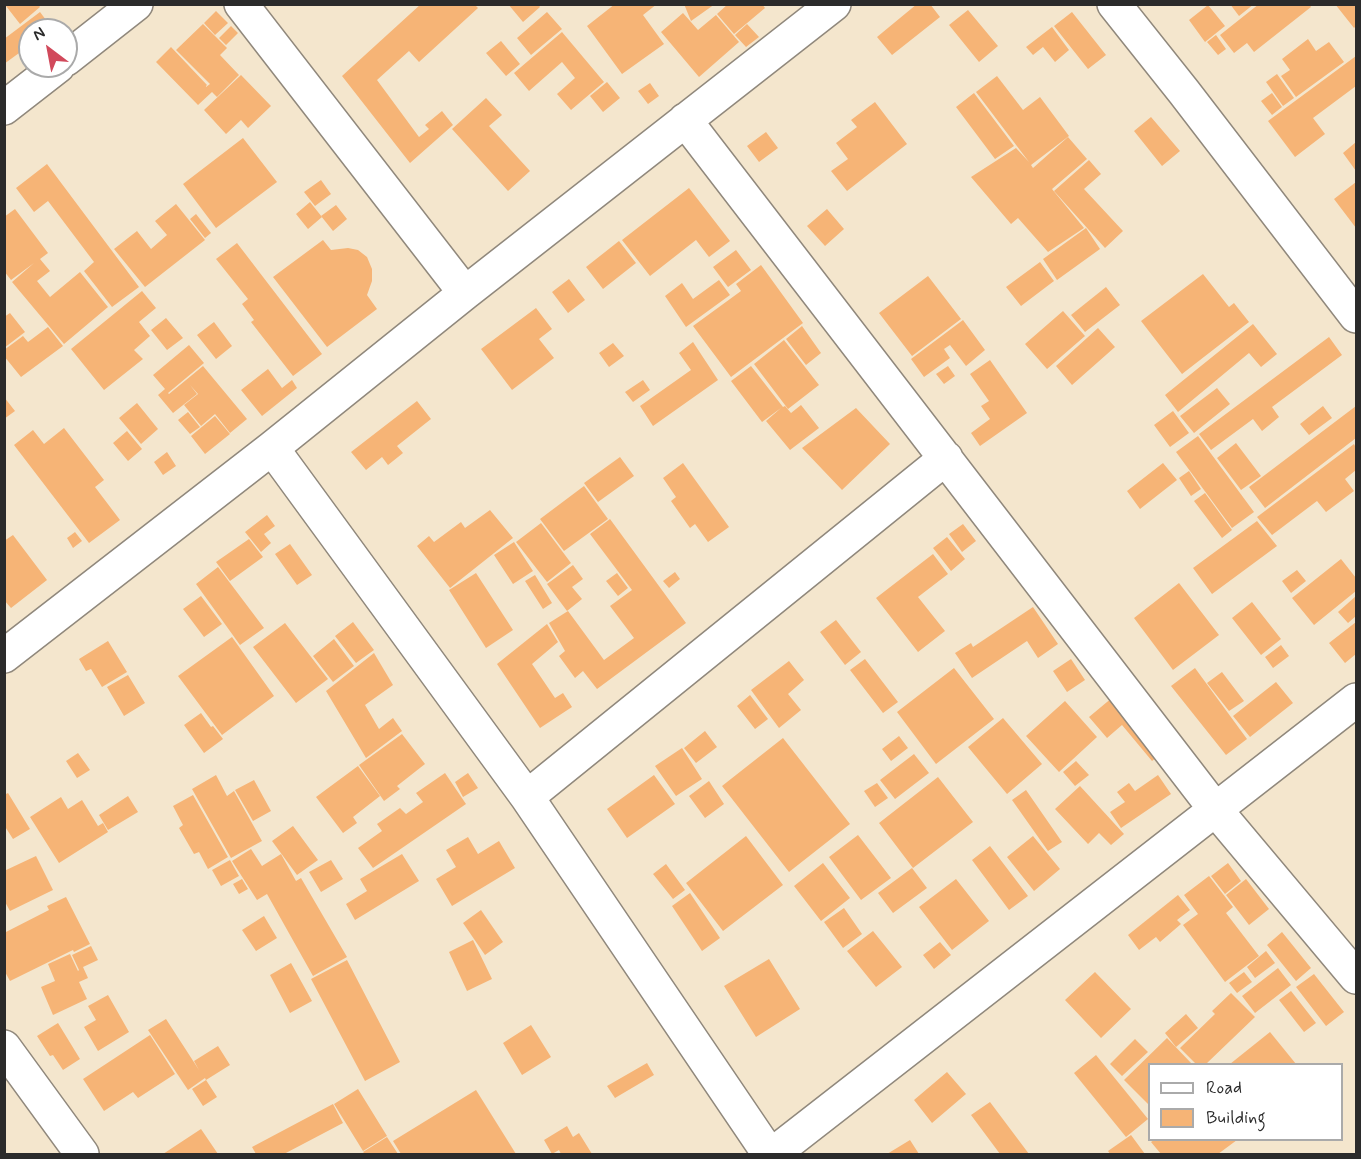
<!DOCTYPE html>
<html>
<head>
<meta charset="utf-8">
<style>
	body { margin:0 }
	#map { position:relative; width:1361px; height:1159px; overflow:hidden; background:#f4e6cd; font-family:Mynerve,sans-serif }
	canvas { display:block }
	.frame { position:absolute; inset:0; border:6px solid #2b2b2b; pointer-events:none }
	.legend { position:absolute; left:1148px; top:1063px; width:195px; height:78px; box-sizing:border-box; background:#fff; border:2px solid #aaa; margin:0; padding:8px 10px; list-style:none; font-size:18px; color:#2b2b2b }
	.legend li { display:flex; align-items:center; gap:12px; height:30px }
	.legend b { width:30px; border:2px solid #aaa }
	.north { position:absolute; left:18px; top:18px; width:60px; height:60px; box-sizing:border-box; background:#fff; border:2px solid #aaa; border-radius:50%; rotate:328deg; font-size:16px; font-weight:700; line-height:24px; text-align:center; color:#2b2b2b }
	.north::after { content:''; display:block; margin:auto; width:21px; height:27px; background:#d1495b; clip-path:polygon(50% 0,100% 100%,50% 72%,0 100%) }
</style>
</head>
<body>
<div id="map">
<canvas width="1361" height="1159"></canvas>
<div class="frame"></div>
<ul class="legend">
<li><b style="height:8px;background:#fff"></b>Road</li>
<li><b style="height:16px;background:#f6b476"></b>Building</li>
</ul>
<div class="north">N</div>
</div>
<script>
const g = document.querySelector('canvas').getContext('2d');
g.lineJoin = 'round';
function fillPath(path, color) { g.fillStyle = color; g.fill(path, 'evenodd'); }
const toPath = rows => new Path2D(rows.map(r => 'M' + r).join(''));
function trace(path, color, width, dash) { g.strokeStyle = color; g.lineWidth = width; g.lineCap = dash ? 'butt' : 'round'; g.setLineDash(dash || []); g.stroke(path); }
fillPath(toPath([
	[9,4,38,4,40,7,20,24,6,6],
	[421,4,474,4,478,8,419,62,409,51,377,80,419,137,429,129,425,125,442,111,453,125,410,163,342,76],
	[508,4,538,4,540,7,523,22],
	[615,4,657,4,643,15,664,44,622,74,587,26],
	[684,4,715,4,691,21],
	[728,4,762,4,765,8,734,34,717,14],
	[917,4,930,4,940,17,892,55,877,37],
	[1230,4,1254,4,1239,16],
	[1259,4,1309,4,1311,7,1254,52,1247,43,1234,53,1220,35],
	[1335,4,1356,4,1356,26,1354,28],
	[1208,5,1225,26,1205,42,1189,20],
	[968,10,998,46,979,62,949,25],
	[216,11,228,23,215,35,204,23],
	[40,12,52,28,50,30,30,30,30,45,4,64,4,39],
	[547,12,562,29,531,55,517,38],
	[1072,12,1106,55,1088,69,1054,26],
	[683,13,698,30,716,15,739,42,699,77,661,32],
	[203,24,227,48,220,55,239,75,217,97,212,92,198,105,156,62,171,47,207,85,206,86,206,87,210,84,176,50],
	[747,24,759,37,746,47,735,35],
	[231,26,238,33,226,45,219,38],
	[1052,27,1069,50,1055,62,1043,47,1033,55,1026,47],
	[562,32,604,82,571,110,557,94,575,78,562,62,529,91,514,73],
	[1216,35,1226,49,1218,55,1207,42],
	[1308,39,1316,51,1329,42,1344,62,1296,97,1281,76,1290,70,1282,59],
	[501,41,520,64,506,76,486,53],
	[1356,56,1356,86,1313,118,1325,134,1295,157,1268,121],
	[1277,74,1294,98,1283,106,1266,82],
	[241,75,271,106,248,128,241,120,226,134,204,110],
	[997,76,1023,110,1040,97,1069,136,1031,165,1033,168,1068,137,1087,159,1052,189,1084,228,1048,252,1018,218,1011,224,971,177,1016,148,1029,162,976,92],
	[607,82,620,98,603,112,590,96],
	[650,83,659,96,648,104,638,91],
	[974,93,1014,146,995,159,956,107],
	[1272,93,1282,107,1272,115,1261,101],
	[486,98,502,115,489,126,530,171,508,191,452,129],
	[875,102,907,144,847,191,831,171,848,159,836,143,857,127,851,120],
	[1151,117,1180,151,1162,166,1134,131],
	[766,132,778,148,759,162,747,146],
	[243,138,277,182,216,228,183,184],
	[1356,142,1356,171,1343,153],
	[1089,160,1101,174,1084,189,1123,231,1105,248,1054,191],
	[47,164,139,287,112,307,84,271,94,262,48,201,34,212,16,188],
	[321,180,331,194,315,206,304,192],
	[1356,182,1356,228,1334,199],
	[689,188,730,241,709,257,696,240,650,276,622,240],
	[310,202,322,217,308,229,296,214],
	[176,204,205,240,145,287,114,249,137,231,151,249,167,235,155,221],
	[336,205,347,219,333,231,321,216],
	[15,209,48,253,40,259,50,271,37,281,50,297,80,272,108,307,64,344,12,282,34,263,11,280,4,271,4,217],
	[827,209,844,229,825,246,807,226],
	[196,214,211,233,205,238,190,219],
	[1086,228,1100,249,1057,280,1043,259],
	[323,240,331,250,348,248,358,250,367,257,372,269,372,281,367,295,377,309,327,347,273,277],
	[619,241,636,263,603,289,586,267],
	[237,243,322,354,293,376,251,322,254,320,242,304,248,299,216,259],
	[736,250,751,270,728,287,713,267],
	[1040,262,1054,281,1021,306,1006,287],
	[761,265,803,323,731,377,693,326,741,291,736,284],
	[1203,274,1229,307,1234,303,1249,322,1182,374,1141,321],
	[928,276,961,319,912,356,879,313],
	[569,279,585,300,568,313,552,292],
	[719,280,730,295,686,327,665,296,682,283,693,299],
	[1106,287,1120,305,1085,332,1071,315],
	[142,291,156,308,139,322,150,336,134,350,143,359,104,390,71,349],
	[536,308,552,329,539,339,554,358,512,390,481,349],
	[1063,311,1085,336,1047,369,1025,344],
	[10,313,25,332,4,348,4,317],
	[166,318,183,338,167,350,151,330],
	[963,320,985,350,966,366,950,345,944,349,950,358,924,377,911,359],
	[214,322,232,346,216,359,197,335],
	[1253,324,1277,354,1261,367,1249,353,1178,412,1165,395],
	[802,326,821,353,806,365,786,339],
	[48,327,63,346,21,377,4,356,4,350,23,336,28,342],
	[1098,328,1115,347,1072,385,1056,366],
	[1329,337,1342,355,1272,407,1279,417,1262,431,1253,419,1211,450,1199,434],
	[784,340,819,385,788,409,754,364],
	[693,342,718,380,653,426,640,406,691,370,679,353],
	[613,343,624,356,609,367,599,353],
	[189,345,204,363,168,393,169,394,203,366,247,419,230,433,215,414,201,426,184,405,198,394,190,385,197,394,173,413,158,395,165,389,153,375],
	[990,360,1027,413,980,446,971,433,990,419,981,406,989,401,970,374],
	[751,366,783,407,785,406,791,413,801,405,819,428,790,450,766,421,781,408,762,422,731,381],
	[948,366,955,376,944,384,936,374],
	[268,369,282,388,292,380,297,388,262,416,241,390],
	[643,380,650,390,633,402,625,392],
	[1217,388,1230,404,1194,433,1180,416],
	[4,397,15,411,4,419],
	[417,401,431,419,397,446,403,453,388,465,382,457,366,470,351,452],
	[137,403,158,429,141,444,119,418],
	[1323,406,1332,418,1309,435,1300,424],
	[1356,406,1356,438,1265,508,1249,487],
	[856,408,890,444,842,490,802,448],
	[1173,411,1189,433,1170,447,1154,425],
	[188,412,200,427,190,434,178,420],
	[215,416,230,434,205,454,191,436],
	[64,428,104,480,95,487,120,520,89,543,14,445,33,430,44,444],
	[127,431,142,449,128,461,113,443],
	[1198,436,1254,512,1232,528,1176,452],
	[1236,443,1261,476,1241,490,1217,458],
	[1354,444,1356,448,1356,470,1345,479,1354,491,1326,512,1317,501,1272,535,1257,517],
	[167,452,176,466,163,475,154,462],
	[620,457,634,476,598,502,584,483],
	[683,463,729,527,708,542,695,524,690,528,671,501,676,497,663,478],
	[1163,463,1177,480,1140,509,1127,491],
	[1189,471,1201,489,1191,496,1179,478],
	[584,486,608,519,564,551,540,519],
	[1205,493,1232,530,1222,538,1194,501],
	[490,510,513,538,450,588,417,546,429,536,434,542,461,522,465,528],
	[267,515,275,526,264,534,271,543,261,552,245,532],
	[610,519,686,623,597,689,583,671,575,678,559,656,565,651,549,623,568,611,604,660,634,638,610,606,632,590,590,534],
	[1257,521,1277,546,1212,594,1193,568],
	[541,523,571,563,547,582,516,542],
	[963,524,976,541,962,552,949,534],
	[75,532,82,541,73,548,67,538],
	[13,535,47,580,11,608,4,600,4,541],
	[947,537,965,559,951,571,933,548],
	[249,539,263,557,230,581,216,562],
	[514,542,533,571,513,584,494,555],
	[290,544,312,575,297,585,275,554],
	[933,554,948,574,918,597,945,631,918,652,876,598],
	[1341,559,1356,578,1356,591,1314,625,1292,598],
	[573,565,583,579,572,587,582,599,567,611,547,584],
	[218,567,264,628,240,645,196,584],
	[1297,570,1306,581,1291,593,1282,581],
	[675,572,680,579,669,588,663,581],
	[476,573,513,630,486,648,449,590],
	[617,573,628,588,618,596,606,581],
	[535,575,552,603,543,609,525,581],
	[1179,583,1219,635,1173,670,1134,618],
	[201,596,222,624,204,637,183,609],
	[1356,596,1356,616,1348,623,1338,612],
	[1252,602,1281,639,1261,655,1232,618],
	[1033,607,1058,644,1038,658,1027,641,972,678,955,653,971,643,973,647],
	[836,620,861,652,845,665,820,632],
	[353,622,374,650,356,663,335,636],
	[1356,622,1356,654,1345,663,1329,643],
	[285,623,328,679,296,703,253,647],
	[547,624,558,642,532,664,555,698,563,693,572,707,540,728,497,664],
	[232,637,274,696,222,735,178,676],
	[334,639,354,666,333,682,313,656],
	[108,641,127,672,102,687,91,669,86,671,79,659],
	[1281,645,1289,656,1273,668,1265,657],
	[374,653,393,685,365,705,379,729,393,718,402,731,366,758,326,691],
	[865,659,898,702,883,713,850,670],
	[1071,659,1085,680,1067,692,1053,671],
	[789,661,804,680,788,694,801,710,779,728,751,690],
	[954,668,994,719,936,764,897,712],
	[1195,668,1247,739,1226,755,1171,686],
	[1222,672,1244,701,1229,711,1207,683],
	[128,675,145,703,124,716,107,687],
	[1276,682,1293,703,1250,737,1233,716],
	[1119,692,1167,749,1152,761,1122,725,1107,738,1089,717],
	[750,695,768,719,755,729,737,706],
	[1065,701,1097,737,1059,772,1026,736],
	[201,713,211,727,213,726,223,739,204,753,184,725],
	[1003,718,1042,764,1007,794,968,747],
	[705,731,717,747,696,763,684,748],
	[402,734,425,764,397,786,400,789,384,801,359,765],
	[899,736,908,748,891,761,882,749],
	[783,738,850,824,789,872,722,786],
	[682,748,702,779,676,796,655,766],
	[78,753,90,770,77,778,66,761],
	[914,754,929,773,895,799,880,780],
	[1076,761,1089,775,1075,786,1063,772],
	[358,766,380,796,353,817,357,823,343,833,316,797],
	[445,773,466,804,373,868,358,848,382,831,377,824,400,808,406,814,423,802,416,793],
	[468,773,478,788,463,797,455,782],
	[216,775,227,796,234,791,262,841,231,858,192,789],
	[654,775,675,804,627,838,607,809],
	[1158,775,1171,794,1121,828,1110,812,1125,802,1117,792,1129,783,1135,791],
	[938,777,973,822,913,868,879,823],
	[254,780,271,811,253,821,235,790],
	[709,781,724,804,705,818,689,796],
	[877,783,888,798,875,807,864,791],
	[1080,786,1124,834,1111,845,1099,833,1088,844,1055,809],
	[1026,790,1062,842,1048,851,1012,800],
	[8,793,30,829,13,839,4,825,4,795],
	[193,795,228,857,208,869,199,852,194,854,179,828,183,825,173,806],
	[128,796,138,812,108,830,99,815],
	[61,797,68,809,82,800,98,826,103,823,108,832,59,863,30,817],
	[293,826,318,860,297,875,272,841],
	[858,835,891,878,861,900,829,857],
	[746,836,783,885,723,931,686,883],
	[1033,836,1060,869,1034,891,1007,857],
	[468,837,478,854,499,841,515,868,452,906,436,879,456,867,446,850],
	[990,846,1028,896,1009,910,972,860],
	[251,849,262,866,281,854,296,881,301,878,347,957,313,976,267,894,257,900,232,861],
	[402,854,419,881,355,920,346,904,367,891,360,879],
	[36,856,53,890,10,911,4,900,4,871],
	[230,860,239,876,221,886,212,870],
	[331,860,343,879,321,892,309,872],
	[823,863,850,898,821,921,794,886],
	[1228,863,1241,881,1225,894,1211,876],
	[666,864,685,890,673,899,653,874],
	[912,868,927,888,893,913,878,893],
	[1209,876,1233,907,1226,913,1259,956,1225,982,1183,925,1198,914,1184,895],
	[242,879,248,889,239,894,233,884],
	[956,879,989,921,952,950,919,907],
	[1246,879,1269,909,1249,925,1226,895],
	[690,893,720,938,702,951,672,906],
	[1178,895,1190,910,1177,920,1181,924,1160,942,1156,937,1139,950,1128,935],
	[66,897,90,944,74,952,73,950,10,981,4,970,4,933,49,910,47,906],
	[844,908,862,934,843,948,824,922],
	[481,910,503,942,485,955,463,923],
	[264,916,277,938,256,951,242,930],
	[873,931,902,967,876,987,847,951],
	[1282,932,1311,968,1296,981,1267,945],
	[473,940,492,979,467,991,449,952],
	[940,942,951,955,934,969,923,955],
	[91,946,98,960,83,967,88,978,79,982,87,999,53,1015,41,987,55,981,48,964,70,954,78,971,79,970,72,955],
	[1266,951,1275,963,1255,978,1247,967],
	[769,959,800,1009,756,1037,724,986],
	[347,960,400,1062,365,1081,311,979],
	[291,963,312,1001,290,1013,270,975],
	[1278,968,1291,985,1255,1013,1242,996],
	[1095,972,1131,1009,1101,1038,1065,1000],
	[1244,972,1252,982,1237,993,1229,983],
	[1314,974,1344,1012,1326,1026,1296,987],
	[1291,991,1316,1023,1304,1032,1279,1000],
	[1231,993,1255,1017,1206,1064,1196,1064,1180,1048,1215,1014,1212,1011],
	[108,995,129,1032,98,1051,84,1027,96,1020,88,1006],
	[1186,1014,1198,1028,1176,1047,1165,1033],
	[166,1019,199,1070,194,1061,218,1046,230,1065,206,1080,217,1097,203,1106,192,1089,206,1080,205,1078,188,1090,148,1030],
	[58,1023,80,1059,63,1070,53,1055,50,1056,37,1036],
	[531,1025,551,1057,522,1075,503,1043],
	[1270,1032,1296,1064,1230,1064],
	[150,1035,175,1074,138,1098,133,1092,104,1111,83,1079],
	[1167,1038,1192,1064,1150,1064,1150,1106,1124,1080],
	[1135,1039,1148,1052,1122,1076,1110,1064],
	[1096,1055,1148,1119,1126,1137,1074,1073],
	[647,1063,654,1075,615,1098,607,1086],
	[947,1072,966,1094,932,1123,914,1100],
	[358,1089,387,1136,363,1151,334,1104],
	[476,1090,516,1154,401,1154,393,1141],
	[990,1102,1029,1154,1000,1154,971,1115],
	[333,1104,343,1123,284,1154,256,1154,252,1147],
	[567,1126,573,1137,579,1133,592,1154,561,1154,559,1150,552,1154,544,1140],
	[201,1129,218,1154,163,1154],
	[1131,1135,1145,1154,1110,1154,1108,1151],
	[387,1137,398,1154,365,1154,363,1152],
	[910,1140,919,1154,887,1154],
	[1154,1140,1237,1140,1218,1154,1161,1154,1151,1142]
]), '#f6b476');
const street = toPath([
	[241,4,465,293],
	[1114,4,1184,92,1356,316],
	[66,59,136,4],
	[4,108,58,66],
	[685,120,1215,809,1356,977],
	[272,448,527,797,769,1154],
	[4,656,272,448,465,293,834,4],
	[527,797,946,458],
	[4,1047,82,1154],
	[773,1154,1356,700]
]);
trace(street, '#90887c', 36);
trace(street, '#fff', 33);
</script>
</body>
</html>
